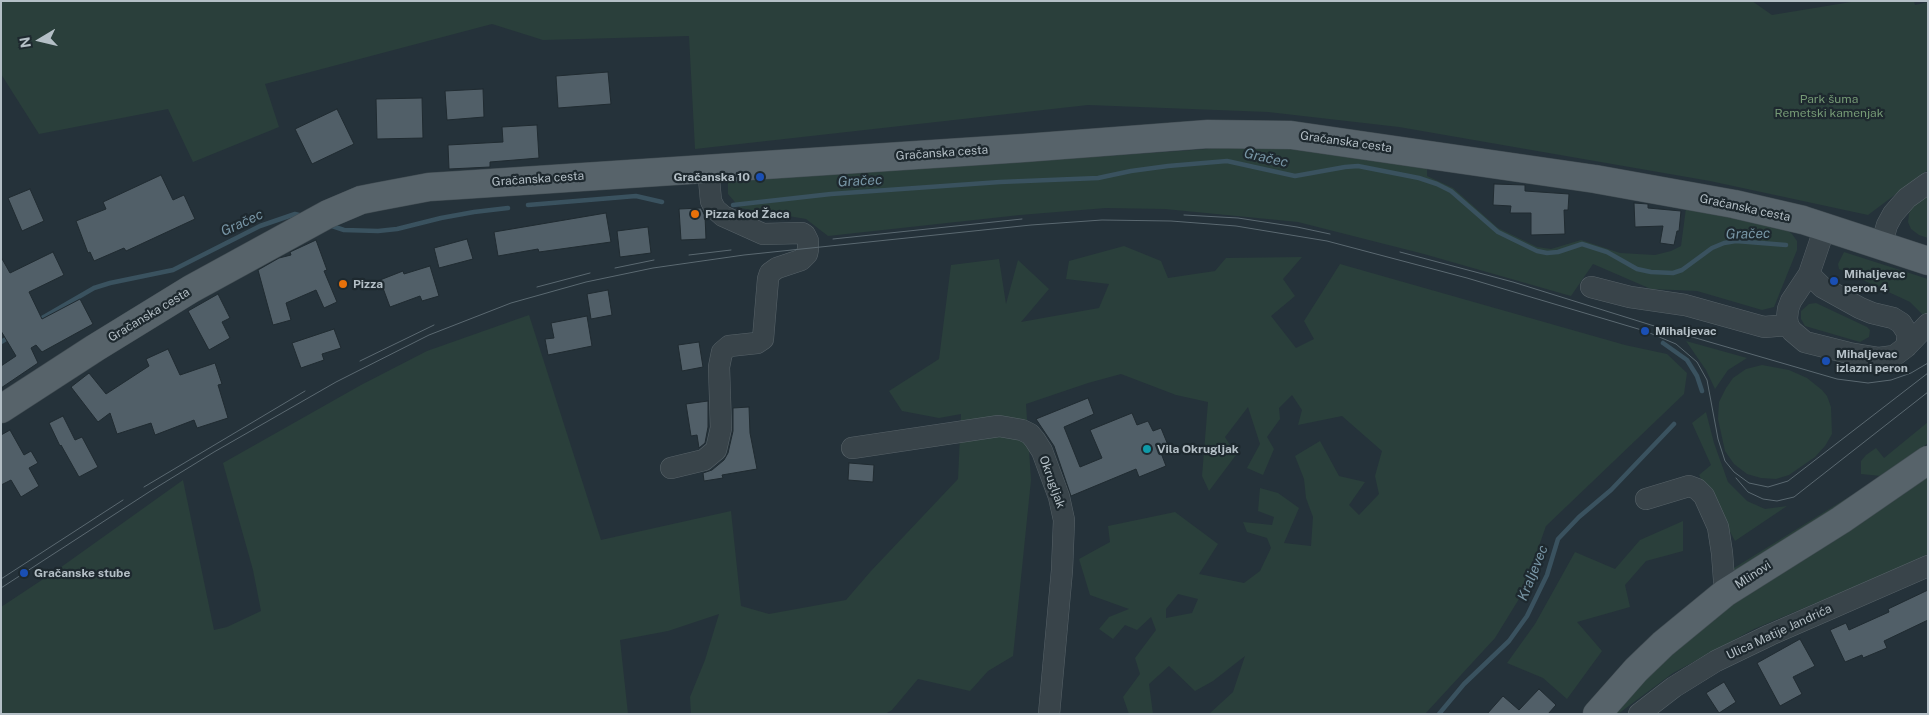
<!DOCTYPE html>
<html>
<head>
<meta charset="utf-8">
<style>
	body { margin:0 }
	#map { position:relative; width:1929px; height:715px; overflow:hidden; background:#25323a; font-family:"Public Sans",sans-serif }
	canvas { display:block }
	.frame { position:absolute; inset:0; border:2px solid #b4bfc6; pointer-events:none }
	.north { position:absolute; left:15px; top:15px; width:50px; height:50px; -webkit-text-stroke:4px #1e292f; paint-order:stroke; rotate:261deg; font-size:14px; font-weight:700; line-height:20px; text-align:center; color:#b4bfc6 }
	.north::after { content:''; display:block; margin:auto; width:18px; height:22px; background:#b4bfc6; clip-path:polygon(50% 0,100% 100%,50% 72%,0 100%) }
</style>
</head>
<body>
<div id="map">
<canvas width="1929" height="715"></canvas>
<div class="frame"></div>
<div class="north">N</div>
</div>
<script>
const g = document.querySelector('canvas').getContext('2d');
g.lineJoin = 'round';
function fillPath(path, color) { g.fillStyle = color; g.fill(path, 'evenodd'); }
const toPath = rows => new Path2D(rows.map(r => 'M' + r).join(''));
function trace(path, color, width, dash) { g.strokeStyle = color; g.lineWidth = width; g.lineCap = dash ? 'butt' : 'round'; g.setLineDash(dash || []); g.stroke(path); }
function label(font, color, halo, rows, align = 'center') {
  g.font = font + ' "Public Sans",sans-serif'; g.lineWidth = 4.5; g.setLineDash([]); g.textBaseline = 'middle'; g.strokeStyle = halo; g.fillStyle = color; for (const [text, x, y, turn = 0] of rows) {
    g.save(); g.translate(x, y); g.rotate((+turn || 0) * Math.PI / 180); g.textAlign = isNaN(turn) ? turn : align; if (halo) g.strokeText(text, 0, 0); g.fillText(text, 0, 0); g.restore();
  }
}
fillPath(toPath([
	[1,1,1752,1,1772,15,1857,1,1914,1,1915,5,1928,2,1928,170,1868,215,1710,181,1399,127,1268,112,1088,105,695,149,689,36,543,40,492,24,265,84,279,127,193,162,168,109,39,134,1,74],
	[1222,148,1288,148,1427,168,1427,176,1453,188,1498,228,1537,247,1551,249,1581,240,1620,253,1655,255,1671,251,1681,246,1686,208,1786,229,1792,234,1797,241,1797,250,1774,307,1762,310,1697,291,1651,289,1593,264,1571,296,1424,254,1298,222,1165,209,1106,208,1020,215,828,236,806,219,740,208,728,194,728,180,1048,160],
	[1928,194,1928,238,1919,235,1911,229,1908,222,1909,214,1913,205],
	[1124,246,1161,261,1168,278,1215,271,1226,258,1302,257,1283,279,1295,296,1271,316,1296,348,1314,339,1304,321,1340,264,1625,345,1667,354,1687,373,1684,394,1546,526,1522,594,1495,638,1425,714,1209,714,1233,692,1245,656,1213,681,1195,691,1169,666,1149,684,1153,714,1129,714,1123,697,1140,674,1135,658,1156,630,1151,617,1137,630,1125,625,1113,639,1099,629,1109,617,1129,609,1090,595,1079,559,1110,542,1108,526,1175,512,1218,544,1199,574,1244,583,1260,571,1271,548,1267,538,1247,532,1243,522,1272,525,1274,517,1258,511,1260,488,1278,493,1299,508,1284,543,1311,546,1313,517,1306,498,1304,479,1295,456,1320,441,1339,476,1365,482,1349,505,1359,515,1379,494,1375,476,1382,451,1342,416,1298,425,1302,410,1292,395,1279,408,1280,419,1267,437,1274,449,1263,475,1247,468,1260,444,1248,407,1225,437,1236,455,1209,491,1202,476,1208,402,1176,395,1121,374,1088,383,1026,404,1031,480,1013,656,988,671,970,691,918,679,892,710,885,714,691,714,690,697,705,660,719,614,668,631,620,640,628,714,1,714,1,607,57,570,183,480,214,630,227,627,261,611,253,570,223,463,361,385,427,351,529,315,601,540,731,511,741,606,769,614,846,600,871,571,958,479,961,414,939,418,902,411,889,391,939,359,951,265,999,259,1006,304,1018,260,1049,289,1021,322,1099,308,1109,284,1066,279,1069,261],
	[1178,594,1198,599,1192,613,1166,618,1166,609],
	[1844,252,1928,279,1928,314,1925,317,1910,302,1839,269,1838,264],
	[1816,303,1867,327,1870,330,1869,337,1860,342,1805,326,1801,319,1801,311,1809,304],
	[1686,341,1747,358,1728,370,1715,389,1706,370],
	[1762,365,1789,370,1807,378,1822,390,1827,396,1831,407,1832,434,1825,446,1815,457,1789,475,1776,479,1761,478,1747,474,1734,464,1725,451,1718,419,1719,402,1726,388,1733,378,1746,369],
	[1706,412,1714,443,1728,482,1747,501,1765,509,1787,506,1735,541,1699,475,1711,465,1692,423],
	[1928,422,1928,443,1900,467,1881,476,1861,474,1861,461,1866,455,1876,448,1884,458],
	[1928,475,1928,554,1885,574,1754,629,1673,673,1618,714,1607,714,1706,617],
	[1855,493,1858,493,1734,576,1734,568],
	[1683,521,1683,551,1646,561,1625,585,1630,607,1577,622,1602,651,1567,699,1543,678,1507,663,1535,624,1575,552,1615,569,1640,540]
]), '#2a3f3b');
trace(toPath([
	[528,205,636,196,662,202],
	[733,205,831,194,1000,182,1098,178,1131,171,1168,166,1227,161,1295,176,1345,167,1358,166,1419,178,1437,184,1451,191,1498,232,1537,251,1547,253,1558,252,1582,244,1607,252,1637,269,1651,272,1673,273,1682,270,1712,248,1724,243,1736,241,1786,245],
	[329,225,344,230,378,231,397,229,441,218,474,212,508,208],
	[37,321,94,288,110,283,173,270,260,226,295,214,303,216],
	[1,342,11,336],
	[1663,343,1687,360,1697,376,1702,391],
	[1439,714,1464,684,1509,641,1527,616,1547,575,1558,539,1579,517,1611,490,1674,424]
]), '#3a525f', 4.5);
const building = toPath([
	[608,72,611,104,558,108,556,76,608,72],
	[483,89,484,117,447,120,445,91,483,89],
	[422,98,423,138,377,139,376,99,422,98],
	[337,109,354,144,312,164,295,129,337,109],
	[537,125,539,158,490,162,490,167,449,169,448,145,503,142,502,127,537,125],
	[161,175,173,200,184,195,195,219,126,251,124,248,94,261,90,252,88,253,76,221,106,209,103,202,161,175],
	[1494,184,1525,185,1525,191,1569,194,1568,210,1564,210,1565,234,1531,235,1531,213,1510,213,1511,206,1493,205,1494,184],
	[30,189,44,221,22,231,8,198,30,189],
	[1634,203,1648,204,1648,208,1681,211,1679,231,1677,231,1674,245,1660,243,1663,226,1635,227,1634,203],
	[701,208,705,216,706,239,681,240,679,209,701,208],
	[606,213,611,242,539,252,538,249,498,256,494,232,606,213],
	[648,227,651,253,620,257,617,231,648,227],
	[467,239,473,259,439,268,434,248,467,239],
	[316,240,327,270,324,271,337,302,324,308,316,290,286,303,291,320,273,325,258,270,279,258,291,255,290,252,316,240],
	[53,252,64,275,29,292,42,319,80,299,93,324,42,352,36,345,31,348,38,363,1,388,1,366,16,356,1,331,1,257,10,273,53,252],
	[430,266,439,296,422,301,420,296,390,307,380,280,403,271,404,274,430,266],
	[608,290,612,315,591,319,587,294,608,290],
	[218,294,230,318,222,322,230,338,209,350,188,311,218,294],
	[587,316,592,346,548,355,545,339,554,338,551,323,587,316],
	[334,329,341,348,322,354,324,360,301,368,292,343,334,329],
	[699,342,703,367,682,371,678,345,699,342],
	[168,349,180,375,215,363,222,384,218,385,228,418,197,428,194,420,155,435,151,423,117,434,110,413,98,422,71,387,89,373,106,394,149,366,146,359,168,349],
	[1088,398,1094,414,1064,427,1080,467,1102,458,1090,430,1132,413,1137,425,1148,421,1153,431,1161,428,1170,450,1161,453,1166,466,1139,477,1136,469,1071,496,1054,446,1036,419,1088,398],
	[708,401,708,427,705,443,699,448,697,435,691,436,686,404,708,401],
	[749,407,750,433,757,469,722,475,723,478,704,481,703,473,712,470,724,460,728,453,733,431,733,408,749,407],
	[63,416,75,440,82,437,98,467,79,477,61,445,60,446,49,423,63,416],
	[10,430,24,455,31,451,38,463,29,468,39,486,21,497,11,480,1,485,1,435,10,430],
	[849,463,874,465,873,482,848,480,849,463],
	[1928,590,1928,620,1884,641,1887,648,1863,658,1862,655,1845,662,1830,630,1846,623,1849,630,1889,612,1888,609,1928,590],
	[1800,639,1815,666,1793,677,1802,694,1780,706,1757,663,1800,639],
	[1724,682,1736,702,1719,713,1706,693,1724,682],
	[1539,689,1556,705,1548,714,1487,714,1503,696,1519,710,1539,689]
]);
fillPath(building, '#515f68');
trace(building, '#202b31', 1);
const minor = toPath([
	[1881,246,1887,225,1893,214,1907,198,1928,183],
	[1809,274,1822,287,1860,308,1872,313,1893,318,1901,323,1908,334,1906,347,1894,356,1879,358,1849,353,1805,342,1792,331,1788,325,1787,318,1788,309,1791,301,1809,274,1825,227],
	[1591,287,1630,297,1685,305,1764,327,1788,325],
	[1906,347,1928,324],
	[852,448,999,426,1022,430,1030,434,1035,440,1042,451,1059,497,1064,520,1062,570,1049,714],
	[671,468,704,460,716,450,721,428,719,367,722,352,729,346,757,343,763,339,768,279,770,273,777,268,801,260,807,254,808,249,808,241,805,235,802,233,763,234,723,216,715,209,711,201,708,168],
	[1646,499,1689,486,1697,489,1704,496,1718,527,1722,553,1725,593],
	[1639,714,1674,687,1716,661,1770,635,1928,566]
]);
const major = toPath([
	[1,409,95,348,191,289,328,214,361,200,376,197,429,187,461,185,1024,148,1208,134,1291,135,1595,179,1734,204,1803,220,1928,261],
	[1597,714,1636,670,1663,644,1725,593,1841,520,1928,460]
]);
trace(minor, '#576268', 22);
trace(major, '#424d53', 29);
trace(minor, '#39444a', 21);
trace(major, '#57636a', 28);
trace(toPath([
	[1184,215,1238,218,1297,227,1330,234],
	[833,239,1022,219],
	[1400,252,1513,282,1651,325,1837,379,1868,383,1891,380,1911,373,1928,363],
	[689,255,731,250],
	[615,268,654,260],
	[537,287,590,273],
	[360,361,434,325],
	[1736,478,1748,492,1763,499,1777,501,1794,497,1928,392],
	[144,487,305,391],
	[1,579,123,500],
	[1,588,149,492,214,452,336,382,429,335,511,303,586,282,653,268,744,255,1031,225,1102,220,1171,221,1236,226,1327,241,1467,278,1645,331,1676,344,1697,362,1707,380,1718,439,1725,461,1734,472,1749,483,1768,487,1788,481,1928,373]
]), '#5b6971', 1);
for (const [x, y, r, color] of [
	[760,177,5,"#1a4fb4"],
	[695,214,5,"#e8710a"],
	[1834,281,5,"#1a4fb4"],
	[343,284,5,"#e8710a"],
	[1645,331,5,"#1a4fb4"],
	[1826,361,5,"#1a4fb4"],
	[1147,449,5,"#0f9aa8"],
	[24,573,5,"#1a4fb4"]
]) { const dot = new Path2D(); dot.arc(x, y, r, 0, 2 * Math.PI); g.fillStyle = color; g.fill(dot); trace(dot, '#1e292f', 2); }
label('12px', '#759975', '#1e292f', [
	["Park šuma",1829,99],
	["Remetski kamenjak",1829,113]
]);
label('12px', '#b4bfc6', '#1e292f', [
	["Gračanska cesta",1346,142,8],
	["Gračanska cesta",942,153,-4],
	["Gračanska cesta",538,179,-4],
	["Gračanska cesta",1745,208,12],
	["Gračanska cesta",149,315,-31],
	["Okrugljak",1052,482,70],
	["Mlinovi",1753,575,-33],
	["Ulica Matije Jandrića",1779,632,-25]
]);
label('bold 12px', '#b4bfc6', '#1e292f', [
	["Gračanska 10",750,177,"right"],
	["Pizza kod Žaca",705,214],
	["Mihaljevac",1844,274],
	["peron 4",1844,288],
	["Pizza",353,284],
	["Mihaljevac",1655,331],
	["Mihaljevac",1836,354],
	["izlazni peron",1836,368],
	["Vila Okrugljak",1157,449],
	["Gračanske stube",34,573]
], 'left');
label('italic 14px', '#7896a6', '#1e292f', [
	["Gračec",1266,158,13],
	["Gračec",860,181,-3],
	["Gračec",242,223,-25],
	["Gračec",1748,234,-1],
	["Kraljevec",1533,573,-68]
]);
</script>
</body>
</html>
